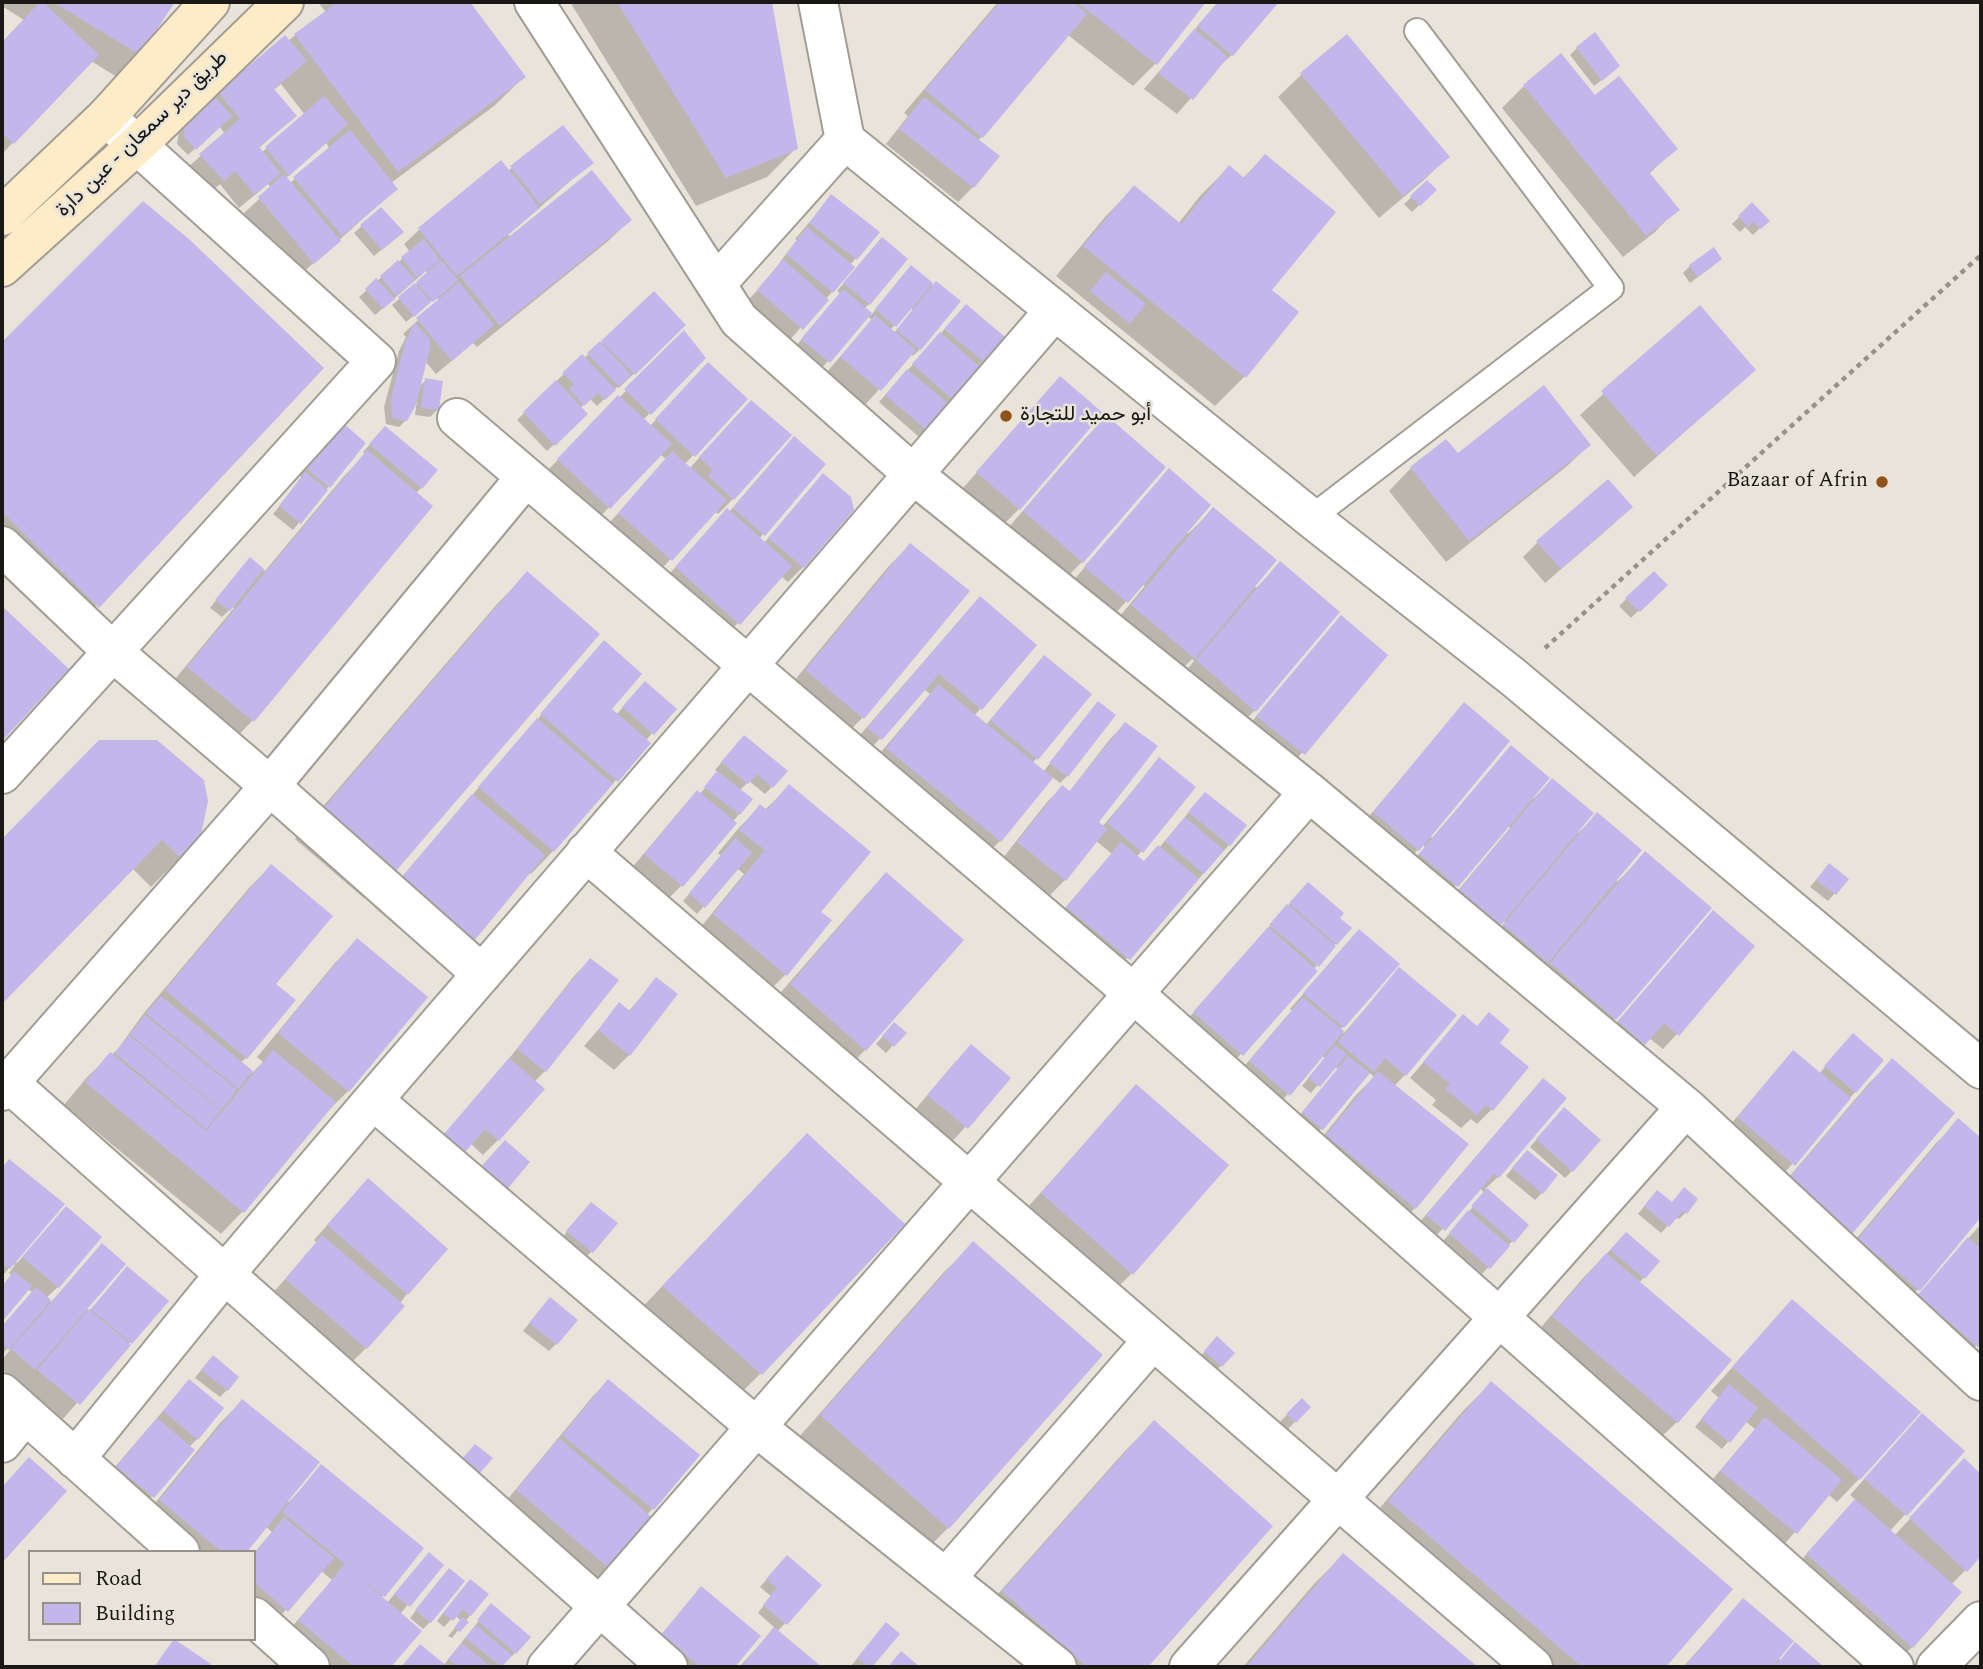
<!DOCTYPE html>
<html>
<head>
<meta charset="utf-8">
<style>
	body { margin:0 }
	#map { position:relative; width:1983px; height:1669px; overflow:hidden; background:#e9e4da; font-family:Spectral,serif }
	canvas { display:block }
	.frame { position:absolute; inset:0; border:4px solid #191814; pointer-events:none }
	.legend { position:absolute; left:28px; top:1550px; width:228px; height:91px; box-sizing:border-box; background:#e9e4da; border:2px solid #96928b; margin:0; padding:9px 12px; list-style:none; font-size:21px; color:#191814 }
	.legend li { display:flex; align-items:center; gap:14px; height:35px }
	.legend b { width:35px; border:2px solid #96928b }
</style>
</head>
<body>
<div id="map">
<canvas width="1983" height="1669"></canvas>
<div class="frame"></div>
<ul class="legend">
<li><b style="height:9px;background:#feebc7"></b>Road</li>
<li><b style="height:19px;background:#c2b6ea"></b>Building</li>
</ul>
</div>
<script>
const g = document.querySelector('canvas').getContext('2d');
g.lineJoin = 'round';
function fillPath(path, color) { g.fillStyle = color; g.fill(path, 'evenodd'); }
const toPath = rows => new Path2D(rows.map(r => 'M' + r).join(''));
function trace(path, color, width, dash) { g.strokeStyle = color; g.lineWidth = width; g.lineCap = dash ? 'butt' : 'round'; g.setLineDash(dash || []); g.stroke(path); }
function label(font, color, halo, rows, align = 'center') {
  g.font = font + ' Spectral,Vazirmatn,serif'; g.lineWidth = 5; g.setLineDash([]); g.textBaseline = 'middle'; g.strokeStyle = halo; g.fillStyle = color; for (const [text, x, y, turn = 0] of rows) {
    g.save(); g.translate(x, y); g.rotate((+turn || 0) * Math.PI / 180); g.textAlign = isNaN(turn) ? turn : align; if (halo) g.strokeText(text, 0, 0); g.fillText(text, 0, 0); g.restore();
  }
}
fillPath(toPath([
	[2,2,173,2,139,54,117,77,91,61,2,154,2,43,24,20,2,6],
	[323,2,468,2,524,77,494,106,391,183,396,189,298,277,244,213,271,188,268,184,239,208,220,184,208,195,185,170,225,134,219,126,188,155,177,144,179,131,219,93,326,12,320,5],
	[281,84,305,115,261,153,258,149,294,116,273,90],
	[326,143,330,149,290,183,286,178],
	[570,2,770,2,796,148,767,177,696,206],
	[998,2,1204,2,1155,64,1133,86,1068,35,978,141,973,187,958,202,886,144,908,116,904,113],
	[1218,2,1277,2,1232,55,1216,69,1177,114,1144,89],
	[1347,37,1447,157,1425,179,1379,218,1278,97,1301,75],
	[1577,48,1611,73,1594,86,1570,55],
	[1524,86,1595,98,1676,148,1649,174,1677,209,1655,232,1623,257,1502,108],
	[563,127,591,163,508,235,511,237,630,220,607,242,477,347,473,343,436,374,425,361,418,388,426,380,437,410,430,417,415,415,417,400,406,420,399,427,386,424,384,407,399,351,406,337,403,334,439,301,436,297,406,322,392,305,428,274,426,271,375,315,359,297,410,252,404,244,419,230,501,162,508,171],
	[1265,156,1270,290,1297,313,1244,377,1215,406,1056,276,1105,217,1134,187,1178,224,1200,196,1229,167,1242,179],
	[1427,183,1434,190,1412,212,1404,204],
	[832,196,878,232,850,265,852,267,832,292,787,343,743,306,782,263,780,262,797,240,795,239],
	[143,203,322,368,68,635,2,570,2,345],
	[1752,205,1767,221,1753,235,1745,227,1740,232,1732,224],
	[381,209,394,239,374,256,354,233],
	[875,247,869,304,864,309,871,315,912,267,934,286,920,349,913,356,911,354,865,405,826,373,872,320,867,316,814,377,788,355,841,294,837,291],
	[911,308,913,310,894,333,890,330],
	[1690,266,1713,266,1690,283,1683,273],
	[654,293,684,325,619,388,617,387,597,406,590,399,580,408,586,414,547,451,517,420,582,356,584,358,601,344],
	[1699,308,1754,370,1634,477,1580,415],
	[959,313,1003,337,919,437,879,402],
	[684,332,704,358,643,420,650,426,694,379,746,399,684,465,689,469,736,417,789,436,733,499,718,514,714,511,656,575,604,529,666,459,660,454,594,523,543,475],
	[1060,378,1019,509,1004,524,963,488],
	[1106,417,1082,562,1060,584,1002,535,1084,440],
	[336,432,329,486,293,530,273,514,302,478,300,476],
	[378,435,421,488,416,493,431,506,252,721,230,744,166,690,234,608,232,607,222,617,210,608,243,566,250,559,265,571,345,475,366,454,363,452],
	[1589,445,1566,467,1446,562,1389,491,1411,468,1458,456],
	[779,454,823,464,759,539,764,543,823,476,803,567,788,582,781,576,724,638,661,583,713,526,729,512],
	[1169,471,1188,534,1213,509,1256,588,1280,564,1255,710,1232,733,1175,684,1194,661,1192,659,1171,680,1110,628,1145,586,1142,584,1112,617,1071,583],
	[1616,522,1545,583,1523,557,1538,542],
	[910,545,863,717,841,740,784,693,888,567],
	[1654,573,1665,585,1631,618,1619,606],
	[527,574,597,634,394,870,365,899,295,839,498,603],
	[2,609,67,669,2,738],
	[965,614,1035,645,974,716,986,725,1044,657,1037,758,1032,763,1043,772,1098,703,1067,776,1060,783,1052,777,1000,841,978,863,865,771,930,694,924,689,866,754,853,743],
	[1341,617,1386,655,1288,769,1243,732],
	[604,642,609,709,616,715,638,690,674,709,645,741,616,780,553,851,531,874,529,872,446,967,375,908],
	[1464,705,1430,836,1432,838,1511,747,1533,799,1552,780,1578,833,1597,815,1617,882,1645,854,1615,1018,1593,1041,1489,941,1505,922,1503,920,1485,939,1445,906,1510,828,1507,826,1442,901,1405,870,1425,847,1423,845,1403,864,1359,828],
	[1125,724,1097,822,1102,827,1159,760,1142,851,1136,857,1143,862,1159,848,1198,801,1229,845,1113,974,1052,923,1112,854,1095,840,1065,880,1050,895,1003,858,1047,802,1062,787,1069,792,1110,739],
	[737,744,772,787,765,794,749,781,739,791,739,814,682,885,667,900,630,870,683,807,698,792,700,794,718,772,715,770],
	[70,771,198,840,151,887,132,868,2,1002,2,841],
	[789,786,819,913,786,974,763,997,692,938,744,874,737,868,697,914,683,901,721,856,718,853,738,829,760,806,765,810],
	[271,866,274,984,246,1058,240,1063,252,1073,263,1062,257,1057,335,963,357,940,348,1091,326,1113,243,1211,221,1234,64,1105,88,1076,117,1050,144,1013,249,888],
	[1822,873,1846,880,1828,901,1810,887],
	[886,875,865,1050,843,1072,768,1007,864,897],
	[1301,891,1349,928,1227,1070,1180,1028],
	[1713,913,1677,1034,1663,1049,1649,1038,1629,1059,1604,1037],
	[1359,931,1397,964,1340,1030,1344,1033,1399,970,1405,1075,1394,1086,1466,1144,1415,1208,1392,1230,1305,1159,1356,1095,1374,1077,1370,1073,1315,1136,1296,1120,1338,1069,1334,1066,1311,1093,1302,1086,1325,1058,1321,1055,1274,1110,1235,1077,1292,1010,1290,1009],
	[590,960,545,1071,534,1082,498,1140,483,1155,470,1143,425,1157,504,1065,575,975],
	[657,979,629,1055,614,1070,584,1046,620,1005,628,1012],
	[1463,1016,1498,1043,1492,1109,1477,1124,1471,1119,1461,1128,1432,1105,1436,1100,1410,1078],
	[894,1024,904,1033,886,1053,876,1044],
	[1846,1042,1855,1092,1779,1179,1723,1133,1793,1052,1819,1074],
	[956,1061,1009,1078,951,1143,914,1111],
	[1892,1061,1953,1113,1766,1204,1869,1083],
	[1136,1086,1132,1273,1109,1296,1019,1217],
	[1528,1096,1498,1177,1485,1189,1527,1225,1482,1274,1443,1241,1485,1193,1479,1188,1428,1245,1412,1231],
	[1557,1116,1572,1171,1565,1178,1530,1147],
	[1959,1121,1981,1140,1981,1214,1918,1289,1896,1312,1837,1262,1936,1143],
	[1520,1159,1542,1193,1535,1200,1506,1176],
	[10,1161,15,1261,17,1263,66,1208,58,1287,46,1298,51,1302,102,1245,86,1308,89,1311,127,1269,166,1301,63,1419,2,1369,2,1360,10,1350,8,1348,2,1354,2,1328,33,1293,28,1289,2,1320,2,1287,12,1276,9,1273,15,1265,13,1263,2,1277,2,1169],
	[778,1164,761,1373,731,1403,634,1316],
	[353,1196,407,1294,366,1348,351,1363,271,1295,317,1243,314,1240],
	[1650,1199,1671,1204,1686,1212,1679,1219,1676,1217,1661,1233,1638,1214],
	[584,1211,592,1251,585,1258,561,1239],
	[1981,1224,1981,1340,1962,1361,1904,1311],
	[1619,1241,1658,1261,1639,1283,1729,1360,1677,1422,1654,1444,1531,1339,1584,1277],
	[974,1243,948,1528,919,1557,792,1445,944,1272],
	[1792,1301,1859,1479,1837,1502,1828,1494,1781,1548,1707,1486,1755,1429,1745,1421,1722,1449,1695,1427,1719,1398,1711,1391],
	[543,1306,556,1344,549,1351,523,1331],
	[1210,1346,1233,1353,1214,1373,1198,1359],
	[206,1364,227,1390,220,1397,195,1378],
	[608,1381,698,1455,647,1515,652,1519,595,1584,502,1506,593,1396],
	[1491,1383,1731,1589,1664,1667,1519,1667,1360,1531,1462,1412],
	[182,1389,197,1439,189,1447,193,1450,138,1512,102,1482],
	[1302,1400,1309,1407,1288,1429,1280,1422],
	[242,1401,286,1500,289,1502,322,1466,422,1548,381,1598,387,1603,422,1561,442,1565,400,1614,420,1631,389,1667,321,1667,284,1636,332,1580,321,1571,272,1625,254,1610,254,1553,272,1532,265,1526,244,1552,172,1552,138,1524,220,1423],
	[1154,1422,1271,1526,1146,1667,1025,1667,974,1621,1125,1451],
	[1908,1430,1963,1451,1889,1532,1894,1536,1964,1460,1981,1476,1981,1554,1951,1585,1912,1647,1891,1667,1785,1578,1856,1500,1850,1495],
	[1343,1555,1475,1667,1243,1667,1314,1584],
	[780,1564,819,1586,777,1632,819,1667,739,1667,775,1628,758,1613,771,1596,760,1587],
	[442,1577,430,1622,423,1629,410,1618],
	[463,1588,487,1594,452,1638,448,1636,461,1621,455,1615,444,1627,437,1621],
	[701,1589,759,1637,733,1667,667,1667,647,1651],
	[1743,1600,1780,1660,1821,1666,1683,1667],
	[485,1613,515,1653,500,1667,401,1667,420,1647,443,1666],
	[879,1632,898,1634,870,1667,851,1666]
]), '#0003');
fillPath(toPath([
	[40,2,43,2,99,55,14,144,2,133,2,42],
	[53,2,175,2,140,55],
	[338,2,470,2,526,77,398,172,294,34],
	[617,2,772,2,798,149,726,178],
	[1000,2,1072,2,1087,14,983,138,925,90],
	[1077,2,1206,2,1157,65],
	[1218,2,1279,2,1233,56,1197,26],
	[1194,29,1228,57,1193,100,1158,73],
	[1595,32,1620,66,1602,81,1576,47],
	[1347,34,1450,157,1403,196,1300,73],
	[285,35,307,61,274,89,297,116,259,147,281,173,255,195,235,171,224,181,199,154,240,119,218,92],
	[1561,53,1595,95,1619,76,1678,149,1649,172,1680,210,1646,236,1523,85],
	[214,96,232,116,196,150,184,136,185,123],
	[324,96,348,124,289,176,265,147],
	[924,97,1000,156,974,188,899,129],
	[563,125,594,163,540,204,510,166],
	[350,130,398,189,342,236,293,177],
	[1265,154,1336,212,1272,290,1299,312,1246,378,1083,246,1134,185,1181,224,1229,165,1244,178],
	[501,160,540,208,457,276,418,228],
	[592,170,632,220,500,326,460,276],
	[284,174,341,241,314,264,258,197],
	[1427,180,1437,190,1420,206,1410,196],
	[831,194,880,232,857,260,809,223],
	[143,201,190,240,324,368,99,608,2,512,2,342],
	[1752,202,1770,221,1761,229,1753,222,1748,227,1738,216],
	[381,207,404,232,382,250,360,225],
	[807,227,855,267,833,293,786,254],
	[882,237,908,259,870,305,843,283],
	[424,239,440,260,417,278,401,257],
	[1714,247,1722,259,1698,277,1689,265],
	[783,259,829,300,803,330,757,290],
	[398,260,415,280,396,296,380,276],
	[441,260,458,280,433,302,416,282],
	[911,265,933,283,896,327,875,309],
	[1106,272,1146,304,1130,324,1090,291],
	[376,278,395,299,383,309,365,289],
	[936,281,961,301,921,350,896,330],
	[459,282,494,325,452,361,416,318],
	[415,283,431,302,414,317,398,297],
	[843,289,872,313,830,363,801,339],
	[654,291,686,325,635,375,601,341],
	[966,304,1005,337,984,362,944,329],
	[1700,305,1756,370,1657,456,1601,391],
	[875,315,916,350,881,391,840,357],
	[415,323,430,339,430,348,416,405,407,421,392,418,391,399,405,342],
	[684,330,706,358,651,415,624,389],
	[940,332,980,367,952,399,912,364],
	[600,341,631,375,619,387,587,353],
	[582,354,616,390,605,400,598,393,584,406,569,389,574,384,562,373],
	[708,362,748,399,695,457,655,419],
	[907,369,950,405,928,431,885,395],
	[1060,376,1103,413,1020,510,976,472],
	[425,378,443,381,439,410,421,408],
	[556,380,588,414,555,446,523,412],
	[1544,385,1591,445,1469,541,1410,467,1446,439,1458,453],
	[618,395,672,444,610,509,557,459],
	[751,400,792,435,734,500,708,476,713,470,699,457],
	[1106,415,1166,467,1083,563,1023,511],
	[343,423,366,443,330,488,306,468],
	[385,426,438,470,422,489,369,444],
	[794,436,826,464,765,536,733,508],
	[367,450,433,506,254,722,187,667],
	[672,451,727,500,672,561,618,513],
	[1169,468,1211,505,1128,603,1084,567],
	[305,472,328,490,301,524,279,506],
	[823,473,851,497,854,510,804,568,768,538],
	[1608,479,1633,507,1561,569,1536,541],
	[1213,507,1277,560,1195,659,1131,605],
	[727,508,792,566,740,625,675,567],
	[910,543,970,591,864,719,805,670],
	[250,557,264,569,230,611,215,600],
	[1280,561,1340,612,1256,712,1196,660],
	[527,571,600,634,396,871,323,809],
	[1654,571,1668,585,1640,612,1625,598],
	[980,596,1037,645,982,710,939,674,882,740,867,728],
	[2,606,69,669,2,741],
	[1341,615,1388,655,1305,755,1256,716],
	[604,640,642,674,612,709,651,743,618,782,540,714],
	[1044,655,1092,694,1038,760,990,720],
	[645,681,677,709,654,735,622,707],
	[938,684,1053,778,1001,842,886,748],
	[1098,701,1116,715,1068,777,1049,763],
	[1464,702,1510,741,1419,851,1373,812],
	[537,718,613,784,554,852,478,787],
	[1125,722,1158,746,1099,822,1107,829,1066,881,1017,842,1062,785,1070,791],
	[744,735,788,771,773,788,757,774,748,784,721,762],
	[99,740,157,740,204,780,208,801,200,840,182,859,162,840,2,1004,2,839],
	[1511,745,1550,778,1458,887,1419,854],
	[1159,757,1196,787,1143,853,1107,823],
	[717,771,753,799,740,815,704,787],
	[1552,778,1594,813,1501,925,1459,890],
	[789,784,871,852,821,912,832,920,787,976,713,914,765,850,739,830,760,804,767,810],
	[697,790,737,823,683,887,644,854],
	[1205,792,1247,825,1230,846,1188,812],
	[472,794,545,855,470,946,396,884],
	[1597,812,1642,850,1548,963,1503,925],
	[1185,817,1224,850,1204,874,1165,841],
	[735,838,752,853,705,908,689,893],
	[1121,842,1144,861,1158,845,1199,879,1130,960,1066,907],
	[1645,851,1712,908,1616,1020,1550,963],
	[1829,863,1849,879,1836,895,1816,880],
	[271,864,333,916,276,984,296,1000,247,1059,165,990],
	[886,872,964,940,866,1051,790,984],
	[1308,882,1344,913,1340,918,1352,928,1337,945,1289,903],
	[1287,904,1336,946,1319,967,1269,925],
	[1713,910,1755,946,1679,1036,1664,1023,1645,1045,1618,1021],
	[1268,927,1318,971,1243,1056,1193,1012],
	[1359,929,1400,964,1344,1028,1303,993],
	[357,938,428,997,349,1092,278,1033],
	[590,958,619,980,546,1072,517,1049],
	[1399,967,1457,1015,1406,1076,1385,1058,1374,1072,1338,1042],
	[656,977,678,994,630,1056,598,1030,619,1002,630,1011],
	[161,996,253,1071,238,1089,146,1013],
	[1303,997,1344,1031,1290,1096,1249,1061],
	[1489,1012,1510,1030,1500,1043,1529,1067,1493,1111,1486,1105,1477,1115,1445,1089,1450,1084,1423,1062,1463,1014,1477,1026],
	[145,1015,237,1090,221,1110,130,1034],
	[894,1022,907,1033,894,1047,882,1036],
	[1853,1033,1884,1060,1856,1093,1824,1066],
	[129,1035,221,1111,206,1129,115,1053],
	[971,1044,1011,1078,968,1129,927,1095],
	[1335,1045,1347,1054,1320,1087,1308,1078],
	[273,1050,336,1102,244,1213,85,1082,110,1052,206,1131],
	[1793,1050,1851,1098,1795,1166,1737,1117],
	[1348,1056,1370,1073,1323,1130,1302,1112],
	[509,1058,545,1089,499,1141,485,1129,459,1159,438,1141],
	[1892,1058,1955,1113,1851,1235,1787,1180],
	[1378,1071,1469,1144,1416,1209,1326,1135],
	[1543,1078,1567,1098,1499,1178,1494,1174,1445,1231,1426,1215],
	[1136,1084,1229,1165,1133,1275,1041,1193],
	[1564,1107,1601,1140,1573,1172,1536,1139],
	[1958,1118,1981,1138,1981,1217,1920,1291,1858,1239],
	[807,1133,905,1224,762,1375,662,1286],
	[505,1140,530,1162,504,1193,478,1170],
	[1527,1150,1558,1175,1543,1194,1512,1168],
	[9,1159,65,1204,10,1269,2,1263,2,1168],
	[368,1178,448,1249,408,1295,327,1225],
	[1684,1187,1698,1199,1687,1214,1683,1211,1669,1227,1644,1206,1657,1190,1672,1202],
	[1487,1188,1529,1225,1514,1243,1471,1206],
	[591,1202,618,1223,593,1253,566,1231],
	[66,1206,102,1237,59,1288,22,1257],
	[1468,1210,1510,1246,1490,1269,1449,1233],
	[1626,1232,1660,1261,1645,1279,1610,1250],
	[322,1235,405,1306,367,1349,285,1279],
	[1968,1237,1981,1249,1981,1343,1978,1347,1918,1295],
	[973,1241,1103,1355,949,1529,820,1415],
	[102,1243,126,1264,35,1370,11,1349],
	[1606,1253,1732,1360,1678,1423,1552,1316],
	[127,1266,169,1301,132,1344,91,1309],
	[14,1271,32,1286,2,1322,2,1286],
	[36,1287,51,1300,9,1350,2,1344,2,1326],
	[550,1297,578,1320,557,1345,529,1323],
	[1792,1299,1921,1412,1860,1480,1732,1367],
	[89,1309,131,1345,80,1405,37,1370],
	[1217,1336,1235,1353,1222,1367,1204,1351],
	[213,1355,239,1377,228,1391,201,1370],
	[189,1379,224,1408,198,1440,163,1411],
	[608,1379,700,1455,654,1510,562,1435],
	[1491,1381,1733,1589,1666,1667,1582,1667,1388,1501],
	[1729,1384,1758,1408,1730,1443,1701,1419],
	[1302,1398,1311,1407,1296,1423,1286,1414],
	[242,1399,320,1462,247,1552,222,1552,159,1500],
	[1922,1413,1965,1451,1907,1516,1864,1479],
	[1765,1417,1842,1480,1797,1534,1720,1471],
	[157,1418,195,1450,154,1498,116,1466],
	[1154,1420,1273,1526,1148,1667,1087,1667,1002,1591],
	[559,1438,654,1519,611,1570,516,1490],
	[475,1444,493,1458,479,1474,461,1460],
	[29,1457,67,1491,2,1563,2,1487],
	[1964,1458,1981,1474,1981,1556,1967,1572,1909,1518],
	[321,1464,424,1548,385,1597,365,1582,422,1631,391,1667,354,1667,298,1620,345,1564,282,1512],
	[1855,1499,1962,1592,1913,1648,1806,1554],
	[284,1517,334,1558,288,1612,254,1582,254,1554],
	[429,1552,444,1565,410,1607,394,1594],
	[1343,1553,1478,1667,1246,1667],
	[787,1555,822,1585,787,1625,763,1605,777,1588,766,1579],
	[449,1568,465,1581,431,1623,415,1610],
	[470,1579,489,1594,471,1616,463,1609,453,1621,443,1613],
	[701,1586,761,1636,735,1667,700,1667,661,1635],
	[1743,1598,1794,1641,1772,1667,1684,1667],
	[491,1603,531,1637,516,1654,477,1620],
	[462,1617,469,1622,460,1632,454,1628],
	[886,1622,900,1634,872,1667,869,1667,857,1658],
	[476,1625,512,1655,502,1667,465,1638],
	[774,1627,822,1667,741,1667],
	[174,1639,211,1664,209,1667,154,1667],
	[1795,1642,1824,1667,1774,1667],
	[462,1643,491,1667,459,1667,448,1659],
	[420,1644,448,1667,401,1667],
	[901,1651,920,1667,888,1667]
]), '#c2b6ea');
const lane = toPath([
	[1311,518,1611,288,1417,31]
]);
const street = toPath([
	[534,2,739,320,914,475,1309,792,1686,1107,1981,1381],
	[818,2,845,140,1311,518,1513,677,1981,1069],
	[716,284,845,140],
	[457,418,1133,993,1894,1667],
	[2,546,113,652,270,786,482,974],
	[2,774,376,361,106,117],
	[586,852,1533,1667],
	[9,1083,668,1667],
	[2,1091,270,786,525,478],
	[373,1100,755,1426,1057,1667],
	[2,1393,180,1552],
	[2,1443,25,1414],
	[75,1459,224,1275,373,1100,1055,310],
	[946,1578,1153,1340],
	[254,1617,310,1667],
	[547,1667,1309,792],
	[1189,1667,1686,1107],
	[1936,1667,1981,1621]
]);
const secondary = toPath([
	[2,216,106,117,210,2],
	[2,267,138,144,284,2]
]);
trace(lane, '#a29d94', 28);
trace(street, '#a29d94', 42);
trace(secondary, '#a29d94', 42);
trace(toPath([
	[1545,648,1981,255]
]), '#95928a', 4.5, [5, 5]);
trace(lane, '#fff', 24);
trace(street, '#fff', 38);
trace(secondary, '#feebc7', 38);
for (const [x, y, r, color] of [
	[1006,416,7,"#915219"],
	[1882,482,7,"#915219"]
]) { const dot = new Path2D(); dot.arc(x, y, r, 0, 2 * Math.PI); g.fillStyle = color; g.fill(dot); trace(dot, '#e9e4da', 2.5); }
label('21px', '#191814', '#e9e4da', [
	["طريق دير سمعان - عين دارة",143,135,-44]
]);
label('21px', '#191814', '#e9e4da', [
	["أبو حميد للتجارة",1020,416],
	["Bazaar of Afrin",1868,482,"right"]
], 'left');
</script>
</body>
</html>
